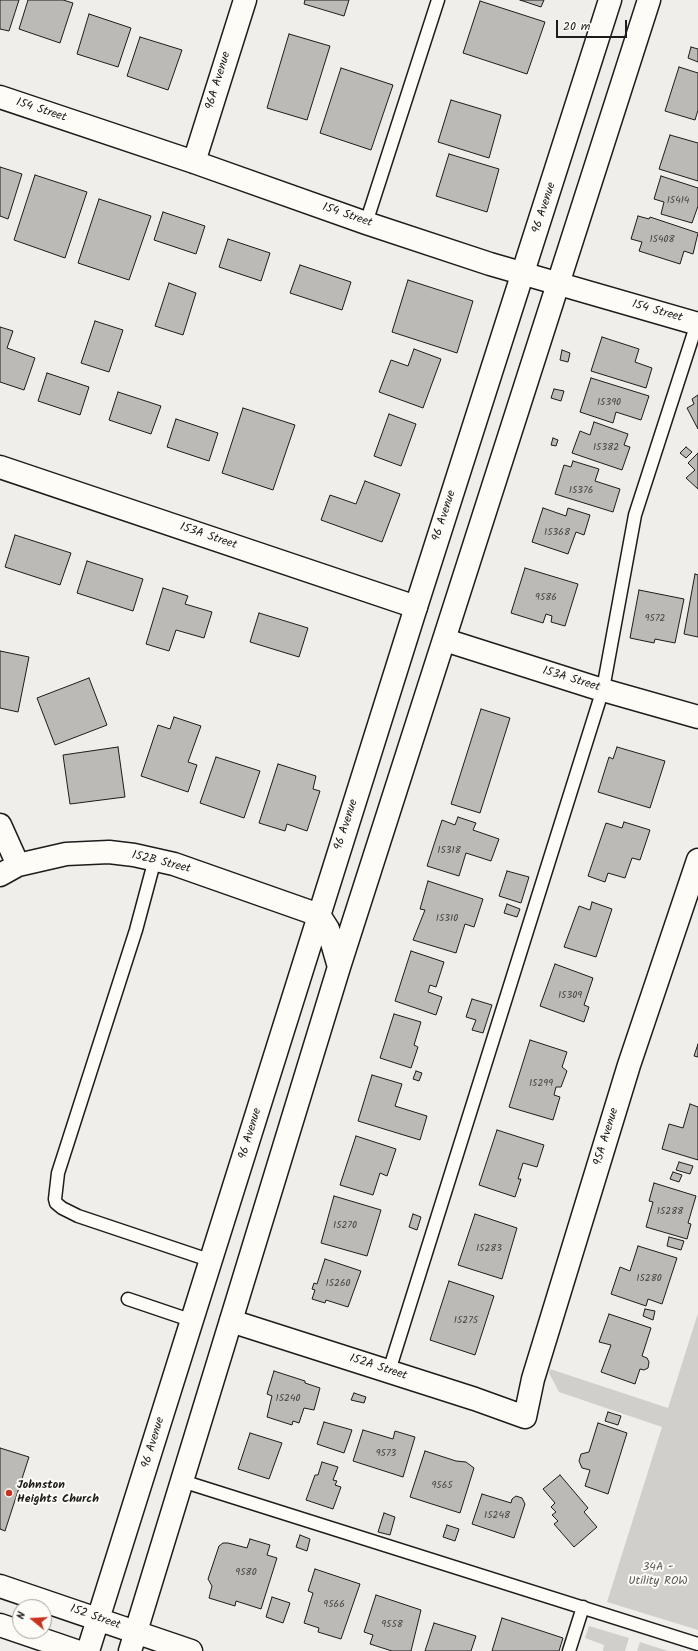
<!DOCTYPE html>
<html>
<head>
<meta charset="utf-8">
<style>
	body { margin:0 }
	#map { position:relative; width:698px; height:1651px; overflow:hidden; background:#f0eeea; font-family:Kalam,sans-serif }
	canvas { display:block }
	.north { position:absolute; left:12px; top:1599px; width:40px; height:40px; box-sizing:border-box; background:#fdfcf7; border:1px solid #a3a29f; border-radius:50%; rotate:288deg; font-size:11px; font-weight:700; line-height:16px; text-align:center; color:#1c1c1c }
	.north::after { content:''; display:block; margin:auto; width:14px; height:18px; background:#c8321e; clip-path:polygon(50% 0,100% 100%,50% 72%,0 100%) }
	.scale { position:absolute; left:556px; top:20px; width:71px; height:18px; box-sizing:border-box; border:2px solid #1c1c1c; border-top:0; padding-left:5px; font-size:12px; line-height:14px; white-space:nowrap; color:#1c1c1c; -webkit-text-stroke:3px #fdfcf7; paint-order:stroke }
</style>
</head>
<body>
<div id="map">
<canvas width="698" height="1651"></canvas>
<div class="north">N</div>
<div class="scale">20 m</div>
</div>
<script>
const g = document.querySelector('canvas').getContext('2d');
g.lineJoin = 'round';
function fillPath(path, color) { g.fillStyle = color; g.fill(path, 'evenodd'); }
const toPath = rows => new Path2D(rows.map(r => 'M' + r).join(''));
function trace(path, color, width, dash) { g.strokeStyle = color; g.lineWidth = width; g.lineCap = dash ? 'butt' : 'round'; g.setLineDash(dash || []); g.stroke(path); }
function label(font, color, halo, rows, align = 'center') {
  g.font = font + ' Kalam,sans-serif'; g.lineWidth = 4; g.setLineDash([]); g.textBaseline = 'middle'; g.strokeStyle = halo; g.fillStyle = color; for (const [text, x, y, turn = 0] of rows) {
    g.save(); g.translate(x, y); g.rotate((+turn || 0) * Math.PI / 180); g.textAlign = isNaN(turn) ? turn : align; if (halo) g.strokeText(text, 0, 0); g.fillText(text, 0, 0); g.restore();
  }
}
fillPath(toPath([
	[698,1313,698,1630,607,1602,662,1427,559,1392,549,1373,550,1369,668,1408],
	[589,1626,629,1638,625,1651,603,1651,604,1645,585,1638],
	[640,1642,668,1651,637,1651]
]), '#d0cfcc');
const building = toPath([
	[0,0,19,0,9,31,0,29,0,0],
	[28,0,63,0,73,3,60,43,19,29,28,0],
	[305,0,349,0,344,16,304,4,305,0],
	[520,0,544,0,541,7,520,0],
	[480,1,545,22,527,74,463,53,480,1],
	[89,14,131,28,118,67,77,54,89,14],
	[289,34,330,46,307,120,267,108,289,34],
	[140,37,182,50,168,90,127,76,140,37],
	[691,47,698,49,698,62,688,58,691,47],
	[679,67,698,73,698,110,695,120,665,111,679,67],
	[341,68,393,85,371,150,320,133,341,68],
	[451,100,501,115,489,158,438,142,451,100],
	[670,135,698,143,698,181,659,169,670,135],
	[449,154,499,169,487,212,436,196,449,154],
	[0,167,22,174,8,219,0,216,0,167],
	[35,175,87,192,65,258,14,240,35,175],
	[661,176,698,188,698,206,692,223,661,214,664,202,654,199,661,176],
	[99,199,151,216,129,280,78,263,99,199],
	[163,212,205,226,196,254,154,240,163,212],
	[638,216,649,219,650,217,698,233,693,254,684,251,680,264,639,251,642,242,631,239,638,216],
	[228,239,270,253,261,281,219,267,228,239],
	[300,265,351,282,342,310,290,293,300,265],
	[408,280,473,301,457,353,392,332,408,280],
	[169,283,196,293,183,335,155,326,169,283],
	[95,321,123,330,109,372,81,363,95,321],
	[0,327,13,331,7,348,35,358,24,390,0,382,0,327],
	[602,337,639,349,635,362,652,368,646,388,591,371,602,337],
	[414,349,441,359,423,408,379,392,391,360,408,366,414,349],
	[562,350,570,353,568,362,560,360,562,350],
	[47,373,89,387,80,415,38,401,47,373],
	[591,378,649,396,641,420,616,412,613,423,580,412,591,378],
	[554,389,564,391,561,401,551,398,554,389],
	[118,392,161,406,151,434,109,420,118,392],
	[698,395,698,429,687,408,694,404,692,399,698,395],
	[243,408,295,425,273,490,222,473,243,408],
	[389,414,416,424,401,466,374,456,389,414],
	[176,419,218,433,209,461,167,447,176,419],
	[594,422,628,434,624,445,630,447,622,470,572,453,580,431,590,435,594,422],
	[553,438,558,440,556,446,551,445,553,438],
	[686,447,692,452,686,458,680,453,686,447],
	[698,453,698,489,686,478,695,470,688,463,698,453],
	[573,461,599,469,595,481,620,489,613,512,555,494,564,465,571,467,573,461],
	[365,481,400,494,382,542,321,520,330,495,356,504,365,481],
	[543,508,566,516,568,508,590,515,584,535,576,532,568,554,532,542,543,508],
	[15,535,71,553,60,585,5,567,15,535],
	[87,561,143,579,133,611,77,593,87,561],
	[525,568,578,584,565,626,551,622,552,616,546,614,543,623,511,613,525,568],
	[695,574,698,575,698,637,684,634,695,574],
	[163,588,188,596,185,604,212,612,204,638,176,630,169,651,146,644,163,588],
	[639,590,684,599,675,643,655,639,654,643,630,638,639,590],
	[259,613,308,628,299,657,250,642,259,613],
	[0,651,29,657,18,712,0,708,0,651],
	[89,678,107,725,55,745,37,698,89,678],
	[481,709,510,718,480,813,451,804,481,709],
	[174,717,201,726,188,762,197,765,188,792,141,776,158,725,170,729,174,717],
	[118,747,125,797,70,804,63,755,118,747],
	[617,747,665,761,650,808,598,792,609,757,613,759,617,747],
	[216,757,260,771,244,818,200,803,216,757],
	[278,764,316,776,313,789,320,791,307,831,287,824,285,831,259,823,278,764],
	[458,817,476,823,473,830,499,839,491,861,466,853,459,876,427,866,442,820,455,825,458,817],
	[624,822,650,830,640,860,632,858,625,878,608,873,605,882,588,876,606,823,622,828,624,822],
	[507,871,529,877,521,903,499,896,507,871],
	[428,881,483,899,474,927,465,924,456,953,413,940,425,910,420,909,428,881],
	[592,902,612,909,596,957,564,947,579,906,590,910,592,902],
	[507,904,520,909,517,917,504,913,507,904],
	[411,951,444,962,436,987,430,985,428,992,442,997,436,1015,395,1001,411,951],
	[555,964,593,978,584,1005,589,1007,584,1022,540,1006,555,964],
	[472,999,492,1005,483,1033,472,1030,476,1020,466,1017,472,999],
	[394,1014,421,1022,414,1045,418,1047,411,1068,380,1058,394,1014],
	[530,1040,567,1052,562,1067,567,1071,561,1087,556,1087,554,1095,560,1097,553,1120,509,1107,530,1040],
	[698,1044,698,1057,694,1056,698,1044],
	[416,1071,422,1073,419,1081,413,1079,416,1071],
	[372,1075,402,1084,395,1106,427,1116,420,1140,358,1121,372,1075],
	[690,1104,698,1107,698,1160,662,1149,669,1124,683,1128,690,1104],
	[497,1130,544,1145,537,1167,523,1163,518,1179,521,1179,515,1197,479,1185,497,1130],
	[356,1136,396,1149,387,1176,380,1173,373,1195,340,1185,356,1136],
	[679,1162,693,1166,690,1174,676,1170,679,1162],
	[673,1172,682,1175,679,1182,670,1179,673,1172],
	[654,1183,696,1196,688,1223,691,1224,687,1239,646,1227,653,1202,649,1201,654,1183],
	[334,1196,381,1210,367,1256,321,1243,334,1196],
	[413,1214,421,1217,417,1230,409,1227,413,1214],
	[475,1214,517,1228,502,1279,458,1265,475,1214],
	[669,1237,684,1241,681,1250,667,1246,669,1237],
	[638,1246,677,1258,662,1304,648,1299,646,1306,611,1294,620,1267,630,1271,638,1246],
	[325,1259,361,1271,348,1307,326,1300,325,1303,312,1299,315,1290,312,1289,314,1283,317,1284,325,1259],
	[449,1281,494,1296,475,1355,430,1340,449,1281],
	[645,1309,655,1311,653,1320,643,1316,645,1309],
	[609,1314,651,1328,642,1356,647,1358,649,1362,648,1368,644,1370,640,1369,635,1384,601,1372,611,1345,599,1342,609,1314],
	[274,1371,305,1381,305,1383,320,1388,314,1410,304,1408,299,1423,293,1421,292,1425,267,1417,272,1396,267,1394,274,1371],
	[354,1393,366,1397,364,1403,351,1400,354,1393],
	[608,1412,621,1416,618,1425,605,1421,608,1412],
	[324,1422,352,1430,344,1453,317,1444,324,1422],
	[598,1423,627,1433,608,1494,585,1486,590,1470,582,1468,579,1461,581,1454,589,1452,598,1423],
	[363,1430,393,1439,395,1431,415,1437,403,1477,353,1461,363,1430],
	[250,1433,282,1443,269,1479,238,1469,250,1433],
	[0,1448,29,1457,5,1531,0,1529,0,1448],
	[425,1451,456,1461,466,1462,474,1468,460,1513,410,1497,425,1451],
	[322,1462,338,1467,333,1480,337,1481,335,1485,341,1487,333,1509,306,1500,315,1475,318,1475,322,1462],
	[560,1475,588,1508,584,1512,597,1527,574,1547,554,1524,558,1521,552,1515,556,1512,551,1507,555,1503,543,1489,560,1475],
	[482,1494,511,1503,512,1499,516,1496,522,1498,525,1504,514,1538,472,1524,482,1494],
	[384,1513,395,1517,390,1535,378,1532,384,1513],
	[447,1525,459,1529,455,1541,443,1537,447,1525],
	[300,1535,310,1539,307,1551,296,1547,300,1535],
	[250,1539,270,1545,267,1555,277,1558,261,1609,236,1601,235,1606,209,1598,212,1586,208,1579,219,1546,223,1543,228,1543,247,1548,250,1539],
	[315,1569,360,1584,341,1639,318,1632,319,1628,304,1623,313,1593,308,1591,315,1569],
	[376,1595,421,1610,411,1651,392,1651,370,1644,373,1635,364,1632,376,1595],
	[272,1597,290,1603,283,1623,266,1617,272,1597],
	[502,1618,563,1638,559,1651,492,1651,502,1618],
	[434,1623,476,1636,471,1651,425,1651,434,1623]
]);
fillPath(building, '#bbbab6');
trace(building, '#1c1c1c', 1);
const lane = toPath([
	[366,223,438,0],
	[155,859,136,930,58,1173,55,1199,56,1203,62,1208,78,1216,212,1261],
	[128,1299,193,1321],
	[389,1371,603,689,635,515,698,320],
	[182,1481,698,1644],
	[569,1651,583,1607]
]);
const street = toPath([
	[0,97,194,162,366,223,490,264,698,324],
	[194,162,245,0],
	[0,467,416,607],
	[445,640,596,688,698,717],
	[0,825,18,865],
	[0,875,18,865,66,854,109,852,134,855,174,864,319,915],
	[231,1321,475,1399,525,1417,533,1379,629,1065,698,860]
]);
const secondary = toPath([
	[319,915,328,929,339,967],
	[0,1586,191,1651],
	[0,1625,76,1651],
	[88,1651,416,607,610,0],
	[130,1651,339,967,649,0]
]);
trace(lane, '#1c1c1c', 15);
trace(street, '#1c1c1c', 25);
trace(secondary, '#1c1c1c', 25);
trace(lane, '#fdfcf7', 12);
trace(street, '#fdfcf7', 22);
trace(secondary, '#fdfcf7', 22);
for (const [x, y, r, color] of [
	[9,1493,4,"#c8321e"]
]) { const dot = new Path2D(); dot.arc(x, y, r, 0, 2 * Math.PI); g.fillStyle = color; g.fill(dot); trace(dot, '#fdfcf7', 1.5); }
label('10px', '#444442', null, [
	["15414",678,201],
	["15408",662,240],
	["15390",609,403],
	["15382",606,448],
	["15376",581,491],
	["15368",557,533],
	["9586",546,598],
	["9572",655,619],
	["15318",449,851],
	["15310",447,919],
	["15309",570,996],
	["15299",541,1084],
	["15288",670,1212],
	["15270",345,1226],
	["15283",489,1249],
	["15280",649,1279],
	["15260",338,1284],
	["15275",466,1321],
	["15240",288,1399],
	["9573",386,1454],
	["9565",442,1486],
	["15248",497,1516],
	["9580",246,1573],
	["9566",334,1605],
	["9558",392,1625]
]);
label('12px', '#1c1c1c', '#fdfcf7', [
	["96A Avenue",219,81,-73],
	["154 Street",41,111,18],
	["96 Avenue",545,208,-72],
	["154 Street",347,216,19],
	["154 Street",657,312,16],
	["96 Avenue",445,516,-72],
	["153A Street",208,537,19],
	["153A Street",571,680,17],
	["96 Avenue",347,825,-72],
	["152B Street",161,863,14],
	["96 Avenue",251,1134,-73],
	["95A Avenue",607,1137,-73],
	["152A Street",378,1368,18],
	["96 Avenue",154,1443,-73],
	["152 Street",95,1618,19]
]);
label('bold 12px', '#1c1c1c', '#fdfcf7', [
	["Johnston",17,1486],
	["Heights Church",17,1500]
], 'left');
label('12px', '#5b5b5a', '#fdfcf7', [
	["34A -",658,1568],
	["Utility ROW",658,1582]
]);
</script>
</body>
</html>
